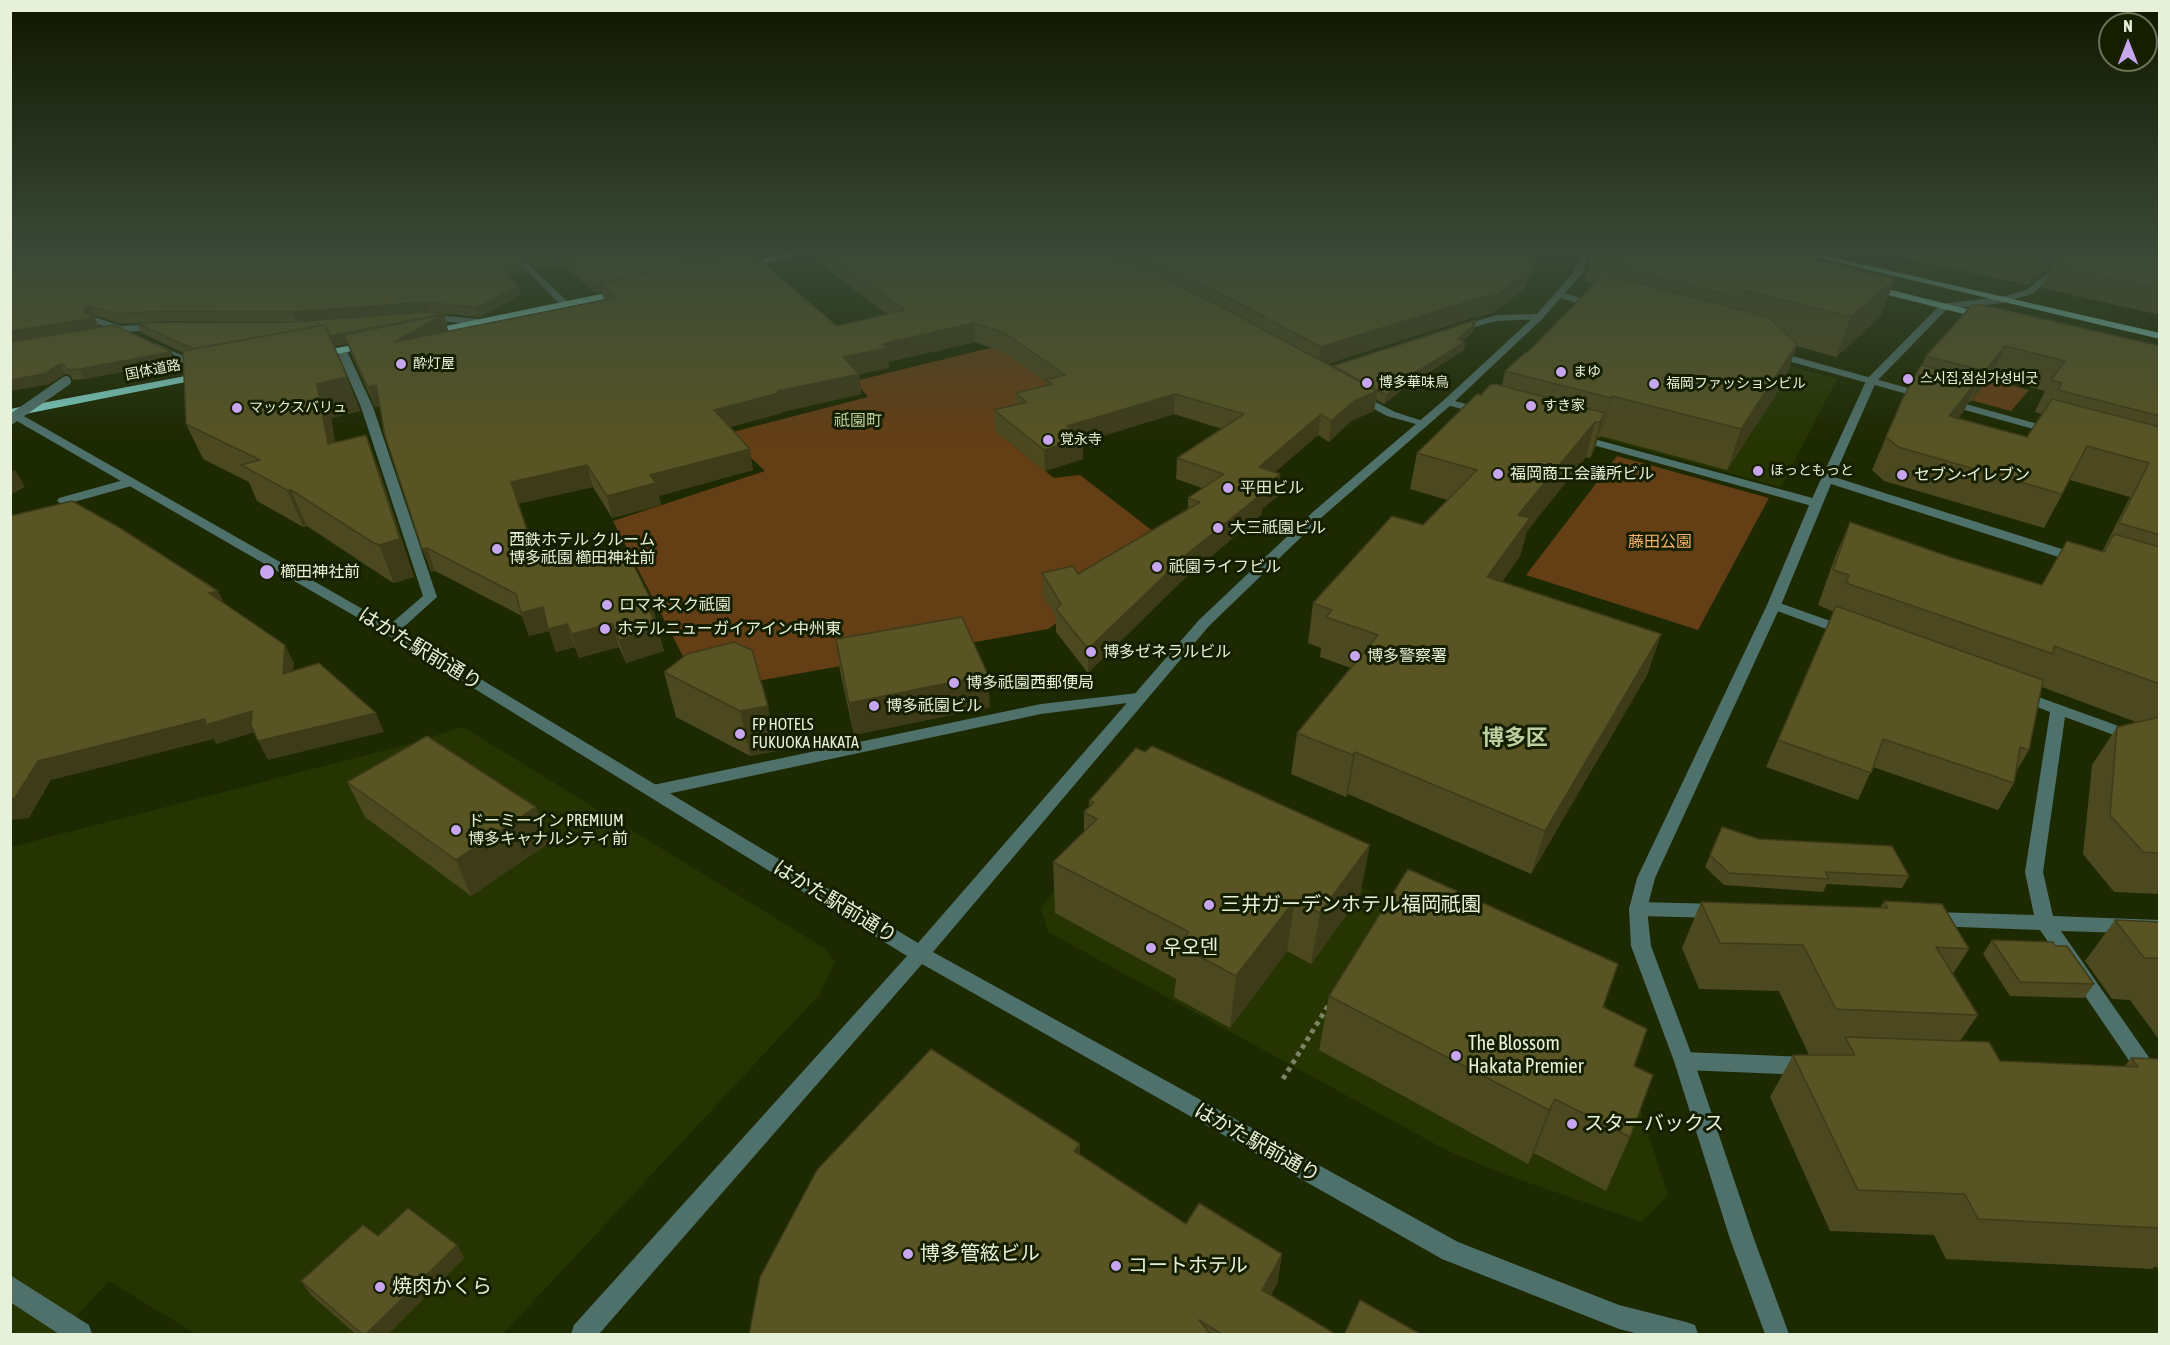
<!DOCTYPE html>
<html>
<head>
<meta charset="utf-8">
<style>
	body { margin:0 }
	#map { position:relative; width:2170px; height:1345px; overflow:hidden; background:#1d2900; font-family:"Asap Condensed",sans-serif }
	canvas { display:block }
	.frame { position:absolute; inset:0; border:12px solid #e7f0d8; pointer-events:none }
	.north { position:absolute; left:2098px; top:12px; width:60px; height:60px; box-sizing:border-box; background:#151f00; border:2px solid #697356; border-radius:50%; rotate:0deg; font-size:16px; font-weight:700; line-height:24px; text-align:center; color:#e7f0d8 }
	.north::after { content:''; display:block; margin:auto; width:21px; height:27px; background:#c7a6ef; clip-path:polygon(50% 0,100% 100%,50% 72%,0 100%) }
</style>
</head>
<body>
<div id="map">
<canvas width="2170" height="1345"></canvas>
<div class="frame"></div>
<div class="north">N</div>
</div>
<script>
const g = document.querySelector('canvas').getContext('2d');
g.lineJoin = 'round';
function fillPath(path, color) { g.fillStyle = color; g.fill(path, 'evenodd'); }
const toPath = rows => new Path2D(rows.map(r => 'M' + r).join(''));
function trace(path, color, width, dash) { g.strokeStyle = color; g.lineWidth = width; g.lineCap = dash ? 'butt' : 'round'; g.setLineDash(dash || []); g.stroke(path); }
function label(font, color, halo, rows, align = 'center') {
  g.font = font + ' "Asap Condensed","Noto Sans JP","Noto Sans KR",sans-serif'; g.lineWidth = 6; g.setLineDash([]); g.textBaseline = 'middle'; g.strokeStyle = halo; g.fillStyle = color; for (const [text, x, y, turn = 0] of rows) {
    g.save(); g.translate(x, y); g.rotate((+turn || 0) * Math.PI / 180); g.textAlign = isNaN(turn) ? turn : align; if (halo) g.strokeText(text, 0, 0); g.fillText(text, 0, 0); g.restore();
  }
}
fillPath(toPath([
	[1587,311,1837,379,1781,487,1491,408],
	[463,727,826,949,835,962,820,994,503,1334,196,1334,109,1281,60,1334,11,1334,11,847,409,744],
	[1140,786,1604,999,1668,1195,1642,1222,1503,1174,1446,1150,1048,932,1041,908]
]), '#253400');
fillPath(toPath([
	[1006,344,1074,389,995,431,1054,478,1080,475,1171,545,1048,629,701,691,613,521,765,471,725,434,868,397,855,381],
	[1931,363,2029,390,2011,411,1911,384],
	[1617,456,1769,498,1698,630,1526,575]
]), '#643e15');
trace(toPath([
	[1283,1079,1328,1006]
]), '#7a8463', 5, [4.5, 4.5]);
fillPath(toPath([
	[131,478,135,479,135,485,63,505,57,501,59,498,131,478]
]), '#4f716c');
fillPath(toPath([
	[509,254,518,254,569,303,569,307,563,307,509,254],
	[1560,292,1601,304,1603,306,1598,309,1557,297,1557,293,1560,292],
	[426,314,478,319,483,322,478,325,423,319,421,317,426,314],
	[1539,314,1544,317,1542,319,1497,321,1458,331,1453,328,1497,315,1539,314],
	[95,317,121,326,159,324,164,327,159,330,120,332,92,322,90,320,95,317],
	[155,343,205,366,206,368,197,370,151,348,151,344,155,343],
	[342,348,347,351,373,407,437,597,396,634,391,635,386,634,384,631,386,628,423,596,361,407,337,351,342,348],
	[1774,351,2056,429,2058,431,2052,434,2048,433,1770,356,1769,354,1774,351],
	[1358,393,1395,412,1429,423,1423,426,1387,416,1354,398,1353,396,1358,393],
	[1448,399,1487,410,1489,412,1483,415,1444,404,1444,400,1448,399],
	[1579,435,1820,500,1822,503,1816,507,1812,506,1575,440,1573,438,1579,435],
	[1774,601,1850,628,1852,631,1845,635,1840,634,1769,608,1767,605,1774,601],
	[2019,690,2160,741,2160,752,2065,717,2043,872,2053,916,2160,920,2160,934,2061,931,2157,1069,2160,1073,2157,1081,2150,1084,2143,1081,2040,930,1932,926,1925,924,1923,919,1925,914,1932,912,2034,915,2025,872,2050,712,2014,698,2011,695,2014,692,2019,690],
	[1138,693,1143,695,1146,698,1143,701,1041,714,653,797,647,795,645,791,647,787,653,785,1041,704,1138,693],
	[1638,902,1719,904,1726,906,1728,911,1726,916,1719,918,1638,916,1631,914,1629,909,1631,904,1638,902],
	[1684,1052,1806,1057,1813,1060,1816,1066,1813,1072,1806,1075,1684,1070,1677,1067,1674,1061,1677,1055,1684,1052]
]), '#4f716c');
fillPath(toPath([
	[1581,254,1589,254,1582,274,1542,319,1452,404,1322,517,1209,626,933,952,1458,1242,1619,1305,1686,1322,1695,1325,1698,1334,1639,1334,1619,1329,1442,1259,922,964,599,1334,571,1334,574,1325,907,956,386,634,10,417,10,410,15,411,396,628,918,943,1199,620,1314,511,1444,400,1536,315,1573,273,1581,254],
	[2072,254,2082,254,2032,294,2002,303,1947,309,1876,382,1834,477,2084,556,2086,559,2079,563,2074,562,1831,484,1781,605,1655,878,1647,909,1651,946,1694,1061,1754,1239,1789,1334,1765,1334,1730,1239,1674,1061,1631,946,1629,909,1637,878,1767,605,1810,503,1867,379,1941,304,2001,297,2026,290,2072,254],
	[10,1275,89,1325,92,1334,59,1334,10,1302,10,1275]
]), '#4f716c');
fillPath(toPath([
	[1802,254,1818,254,2160,333,2160,339,1802,254],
	[1871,285,1987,314,1989,316,1984,319,1868,290,1868,286,1871,285]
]), '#76bfb5');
fillPath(toPath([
	[781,254,800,254,741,269,736,266,781,254],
	[625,289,630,292,629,294,427,336,422,333,427,330,625,289],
	[369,342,375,345,373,347,315,358,309,355,315,352,369,342],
	[207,372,211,373,211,377,10,417,10,409,207,372]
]), '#7ecec4');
trace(toPath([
	[10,420,66,381]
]), '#4f716c', 10);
fillPath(toPath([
	[10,254,522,264,525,273,508,276,518,286,521,295,480,317,430,312,296,322,167,321,121,324,94,315,92,316,99,327,177,362,84,379,73,380,70,375,65,374,49,384,10,391],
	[521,254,753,254,837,326,887,314,807,254,1540,254,1525,288,1493,313,1475,317,1327,364,1333,367,1333,366,1476,320,1473,332,1463,341,1465,342,1464,350,1417,380,1414,380,1384,404,1376,399,1374,411,1351,421,1329,442,1318,435,1275,472,1280,474,1278,496,1262,509,1262,514,1186,577,1088,673,1056,632,1056,617,1043,596,1042,573,1078,574,1188,509,1188,498,1202,488,1176,479,1177,458,1222,429,1174,414,1083,442,1083,459,1045,471,995,431,994,410,1017,405,1016,393,1046,386,1046,382,1006,353,975,342,888,362,889,368,859,374,861,394,782,412,782,413,730,427,753,470,659,496,661,505,612,518,593,487,518,503,529,536,651,600,657,624,656,624,664,651,626,663,619,647,579,658,575,647,556,652,549,631,529,636,522,616,435,571,431,572,380,406,375,407,347,344,334,346,360,411,331,418,335,442,379,470,414,577,394,583,387,579,307,526,303,527,257,501,249,482,203,459,186,424,184,353,142,333,137,323,292,322,444,314,447,324,446,324,448,331,604,300,602,292,595,293,563,264,538,270],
	[1592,254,1812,254,1820,256,1818,261,1880,317,1836,357,1797,346,1784,382,1727,470,1601,436,1600,438,1598,437,1595,448,1590,458,1586,457,1527,531,1520,556,1502,582,1661,634,1647,675,1531,874,1348,794,1346,797,1291,774,1297,733,1351,668,1320,657,1321,648,1308,643,1313,603,1423,525,1447,500,1410,489,1417,453,1481,395,1502,386,1505,371,1528,352,1594,284,1585,282],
	[1887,254,2160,254,2160,315,2042,288,2053,266,2028,285],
	[1972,305,2160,346,2160,894,2114,892,2083,854,2092,765,2117,727,2136,722,2042,687,2029,750,2017,770,2014,783,1998,810,1873,767,1858,800,1766,767,1834,612,1818,605,1835,557,1850,522,1950,557,2042,585,2102,552,2130,497,2070,480,2044,528,1884,481,1872,470,1902,400,1922,365,1926,356],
	[1991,376,2045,391,2035,412,2042,414,2027,437,1958,418,1964,411,1968,402,1970,402],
	[836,639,990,707,854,735,840,671],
	[687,654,777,751,750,756,676,717,664,672],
	[347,782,549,843,471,896,365,817],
	[1089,801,1360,896,1311,964,1287,951,1230,1028,1174,997,1176,979,1055,913,1053,862,1084,832,1084,812,1089,807],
	[1722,827,1759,839,1909,876,1902,888,1827,884,1823,892,1724,885,1705,867],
	[1884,901,1969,949,1953,974,1978,1015,1960,1041,2000,1061,2124,1067,2131,1058,2160,1059,2160,1268,2154,1267,2153,1269,1946,1259,1934,1235,1830,1231,1770,1097,1793,1055,1828,1055,1809,1055,1779,991,1699,989,1682,948,1701,902,1880,908],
	[2115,920,2160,922,2160,1041,2130,1000,2112,999,2085,961],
	[1992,940,2055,946,2094,984,2084,998,2010,996,1983,954],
	[1329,996,1603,1007,1634,1066,1630,1137,1606,1191,1534,1153,1528,1164,1319,1050],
	[1080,1154,1186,1224,1282,1254,1277,1284,1271,1295,1337,1335,749,1335],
	[378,1236,457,1245,464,1258,387,1335,357,1335,311,1295,301,1281]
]), '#4c481f');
fillPath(toPath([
	[728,254,600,283,602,292,595,293,593,284],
	[1536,254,1540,254,1525,288,1493,313,1475,317,1318,367,1321,347],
	[2043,254,2068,254,2028,285],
	[561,255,563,264,538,270,535,261],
	[522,264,525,273,503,278,500,268],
	[1895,279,1880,317,1836,357,1851,317],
	[518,286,521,295,480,317,477,308],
	[427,302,430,312,296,322,292,312],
	[89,306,94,315,89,318,95,318,99,327,10,342,10,331,84,312,84,309],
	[444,314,449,334,400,361,344,335,347,344,217,369,213,358],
	[1476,320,1473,332,1456,347,1458,339],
	[974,323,975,342,888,362,889,368,859,374,861,394,782,412,782,413,719,430,714,410,778,391,843,357,882,344],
	[1465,342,1464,350,1417,380,1418,371],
	[1797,344,1784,382,1727,470,1741,429],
	[2005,346,1991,376,1970,402,1985,371],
	[172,352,177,362,84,379,79,369],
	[60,364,65,374,49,384,10,391,10,380],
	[1416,371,1414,380,1384,404,1386,395],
	[347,377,360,411,331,418,342,480,328,444,317,384],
	[1978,380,1964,411,1935,449,1949,416],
	[376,385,384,405,375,407,368,387],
	[1377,391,1374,411,1351,421,1329,442,1331,421,1354,401],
	[1175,394,1174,414,1083,442,1083,459,1045,471,1044,450,1067,426],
	[1612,396,1601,436,1600,438,1611,398],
	[1605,413,1595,448,1590,458,1600,422],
	[1321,414,1318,435,1257,488,1259,467],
	[1595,422,1586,457,1527,531,1520,556,1478,616,1487,577,1518,515],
	[366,435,379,470,414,577,394,583,379,545],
	[750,449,753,470,659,496,661,505,612,518,607,496,650,475],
	[587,465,593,487,518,504,511,482],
	[15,470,25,487,10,495,10,472],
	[1280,474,1278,496,1262,509,1262,514,1186,577,1088,673,1088,649,1187,554,1259,491],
	[287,490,291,490,307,526,303,527],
	[427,548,435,571,431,572,422,549],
	[218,591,227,609,209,593],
	[651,600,657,624,651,625,645,602],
	[543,607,567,624,575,647,556,652,549,631,529,636,521,613],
	[612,623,619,647,579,658,572,634],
	[658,628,664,651,626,663,619,640],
	[1661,634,1647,675,1531,874,1545,831],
	[285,645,294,663,292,693,283,674],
	[988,675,990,707,854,735,849,703],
	[768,706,777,751,750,756,740,711],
	[252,711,262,730,216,744,214,739,51,780,29,818,10,820,10,799,38,761,205,719],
	[376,713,384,732,268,760,258,741],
	[1355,752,1348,794,1346,797,1353,755],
	[536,807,549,843,471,896,456,860],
	[1370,845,1360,896,1311,964,1320,913],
	[1295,900,1287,951,1230,1028,1236,976],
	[1555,1099,1534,1153,1528,1164,1549,1110],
	[1080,1144,1080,1175,1074,1151],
	[457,1245,464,1258,387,1335,365,1335],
	[1282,1254,1277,1284,1257,1319,1262,1290]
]), '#3e3b19');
const building = toPath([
	[10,254,513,254,522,264,500,268,518,286,477,308,427,302,292,312,163,311,117,314,89,306,84,309,84,312,95,318,10,331,10,254],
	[528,254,728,254,593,284,561,255,535,261,528,254],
	[729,254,753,254,837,326,905,310,828,254,1109,254,1213,302,1377,391,1354,401,1331,421,1321,414,1259,467,1280,474,1259,491,1264,492,1187,554,1088,649,1056,609,1061,604,1042,573,1073,566,1078,574,1200,502,1188,498,1224,474,1177,458,1244,414,1175,394,1067,426,1083,438,1044,450,994,410,1027,402,1016,393,1052,384,1046,380,1065,375,1005,333,974,323,882,344,887,348,843,357,859,374,778,391,779,393,714,410,750,449,650,475,656,483,607,496,587,465,511,482,529,536,587,566,629,556,651,600,645,602,658,628,619,640,612,623,572,634,567,624,548,629,543,607,521,613,516,594,427,548,422,549,385,436,376,385,368,387,344,335,443,315,394,342,616,298,600,283,729,254],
	[1132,254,1536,254,1528,270,1497,295,1479,298,1321,347,1221,294,1132,254],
	[1622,254,1812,254,1820,256,1815,260,1895,279,1851,317,1742,290,1755,302,1611,265,1622,254],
	[2068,254,2160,254,2160,289,2053,266,2068,254],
	[1604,274,1768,317,1797,344,1741,429,1612,396,1611,398,1505,371,1526,352,1528,352,1604,274],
	[1972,305,1983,305,2160,346,2160,416,2058,390,2062,383,2051,380,2065,361,2005,346,1985,371,1926,356,1972,305],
	[427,312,444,314,330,336,325,325,193,349,137,323,292,322,427,312],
	[1476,320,1472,323,1475,324,1458,339,1465,342,1418,371,1416,371,1386,395,1333,366,1476,320],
	[114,325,172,352,79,369,68,370,64,365,60,364,44,374,10,380,10,342,114,325],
	[325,325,347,377,317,384,328,444,366,435,400,539,379,545,372,542,291,490,287,490,241,465,260,460,186,424,183,351,325,325],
	[1921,365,1978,380,1949,416,2027,437,2052,399,2160,427,2160,535,2119,523,2149,463,2087,446,2062,494,1898,447,1886,437,1902,400,1921,365],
	[1495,384,1605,413,1600,422,1595,422,1518,515,1530,518,1487,577,1661,634,1545,831,1355,752,1353,755,1297,733,1378,635,1326,617,1332,610,1313,603,1392,516,1423,525,1477,470,1417,453,1477,394,1481,395,1490,385,1495,384],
	[72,501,120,528,218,591,209,593,285,645,283,674,319,663,376,713,258,741,251,725,252,711,206,725,205,719,38,761,15,798,10,799,10,516,72,501],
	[1850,522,1950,557,2042,585,2067,541,2104,552,2114,534,2160,547,2160,684,2054,646,2053,654,1846,583,1849,575,1833,570,1850,522],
	[1836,606,2043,680,2029,750,2020,747,2014,783,1883,739,1871,773,1778,740,1836,606],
	[962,617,988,675,849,703,836,639,962,617],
	[734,642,752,650,768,706,740,711,664,672,687,654,734,642],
	[2160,717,2160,853,2143,852,2110,815,2117,727,2160,717],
	[427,736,536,807,456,860,347,782,427,736],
	[1152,746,1370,845,1320,913,1295,900,1236,976,1178,945,1189,932,1053,862,1097,819,1084,812,1094,802,1089,801,1136,748,1145,752,1152,746],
	[1722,827,1759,839,1892,846,1909,876,1825,872,1829,879,1729,873,1710,855,1722,827],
	[1408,869,1618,964,1603,1007,1647,1029,1634,1066,1653,1075,1630,1137,1555,1099,1549,1110,1329,996,1408,869],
	[1884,901,1942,904,1969,949,1936,947,1978,1015,1836,1009,1803,945,1720,943,1701,902,1888,908,1884,901],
	[2115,920,2160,922,2160,958,2144,958,2115,920],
	[1992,940,2053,942,2055,946,2067,946,2094,984,2020,982,1992,940],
	[1845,1037,1989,1042,2000,1061,2138,1067,2131,1058,2160,1059,2160,1228,1978,1219,1965,1194,1858,1190,1793,1055,1855,1055,1845,1037],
	[931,1049,1080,1144,1074,1151,1186,1224,1199,1203,1282,1254,1262,1290,1337,1335,1223,1335,1199,1320,1211,1335,749,1335,760,1277,817,1170,931,1049],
	[408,1208,457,1245,365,1335,363,1335,301,1281,363,1225,378,1236,408,1208],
	[1360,1300,1422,1335,1344,1335,1360,1300]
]);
fillPath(building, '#585424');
trace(building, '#3e3b19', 1.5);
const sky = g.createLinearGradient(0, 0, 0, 443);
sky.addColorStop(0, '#101700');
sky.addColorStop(0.57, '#3a4937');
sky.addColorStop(1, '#3a493700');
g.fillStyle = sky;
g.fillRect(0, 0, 2170, 443);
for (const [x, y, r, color] of [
	[401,364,6,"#c7a6ef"],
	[1561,372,6,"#c7a6ef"],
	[1908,379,6,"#c7a6ef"],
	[1367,383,6,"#c7a6ef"],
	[1654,384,6,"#c7a6ef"],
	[1531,406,6,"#c7a6ef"],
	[237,408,6,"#c7a6ef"],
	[1048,440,6,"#c7a6ef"],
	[1758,471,6,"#c7a6ef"],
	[1498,474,6,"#c7a6ef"],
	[1902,475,6,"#c7a6ef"],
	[1228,488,6,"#c7a6ef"],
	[1218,528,6,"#c7a6ef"],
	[497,549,6,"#c7a6ef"],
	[1157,567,6,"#c7a6ef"],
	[267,572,8,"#c7a6ef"],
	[607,605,6,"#c7a6ef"],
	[605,629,6,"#c7a6ef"],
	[1091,652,6,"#c7a6ef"],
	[1355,656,6,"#c7a6ef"],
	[954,683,6,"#c7a6ef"],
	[874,706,6,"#c7a6ef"],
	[740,734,6,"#c7a6ef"],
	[456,830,6,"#c7a6ef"],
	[1209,905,6,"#c7a6ef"],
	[1151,948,6,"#c7a6ef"],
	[1456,1056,6,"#c7a6ef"],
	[1572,1124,6,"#c7a6ef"],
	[908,1254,6,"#c7a6ef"],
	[1116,1266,6,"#c7a6ef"],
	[380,1287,6,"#c7a6ef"]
]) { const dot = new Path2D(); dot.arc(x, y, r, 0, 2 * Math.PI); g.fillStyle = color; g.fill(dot); trace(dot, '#151f00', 2); }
label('14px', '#e7f0d8', '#151f00', [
	["酔灯屋",413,364],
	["まゆ",1573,372],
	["스시집,점심가성비굿",1920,379],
	["博多華味鳥",1379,383],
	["福岡ファッションビル",1666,384],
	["すき家",1543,406],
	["マックスバリュ",249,408],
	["覚永寺",1060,440],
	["ほっともっと",1770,471]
], 'left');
label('14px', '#e7f0d8', '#151f00', [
	["国体道路",153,370,-11]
]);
label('16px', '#bed0a0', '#151f00', [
	["祇園町",858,421]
]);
label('16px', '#e7f0d8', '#151f00', [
	["福岡商工会議所ビル",1510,474],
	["セブン-イレブン",1914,475],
	["平田ビル",1240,488],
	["大三祇園ビル",1230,528],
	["西鉄ホテル クルーム",509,540],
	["博多祇園 櫛田神社前",509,558],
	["祇園ライフビル",1169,567],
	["櫛田神社前",280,572],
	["ロマネスク祇園",619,605],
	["ホテルニューガイアイン中州東",617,629],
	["博多ゼネラルビル",1103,652],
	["博多警察署",1367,656],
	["博多祇園西郵便局",966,683],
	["博多祇園ビル",886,706],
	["FP HOTELS",752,725],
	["FUKUOKA HAKATA",752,743],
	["ドーミーイン PREMIUM",468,821],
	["博多キャナルシティ前",468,839]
], 'left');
label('16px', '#f8b26d', '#151f00', [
	["藤田公園",1660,542]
]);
label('20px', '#e7f0d8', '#151f00', [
	["はかた駅前通り",420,649,31],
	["はかた駅前通り",835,902,31],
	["はかた駅前通り",1257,1143,29]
]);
label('20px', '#e7f0d8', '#151f00', [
	["三井ガーデンホテル福岡祇園",1221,905],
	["우오덴",1163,948],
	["The Blossom",1468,1044],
	["Hakata Premier",1468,1067],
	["スターバックス",1584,1124],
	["博多管絃ビル",920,1254],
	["コートホテル",1128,1266],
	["焼肉かくら",392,1287]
], 'left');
label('bold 22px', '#bed0a0', '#151f00', [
	["博多区",1515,738]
]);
</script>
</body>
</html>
